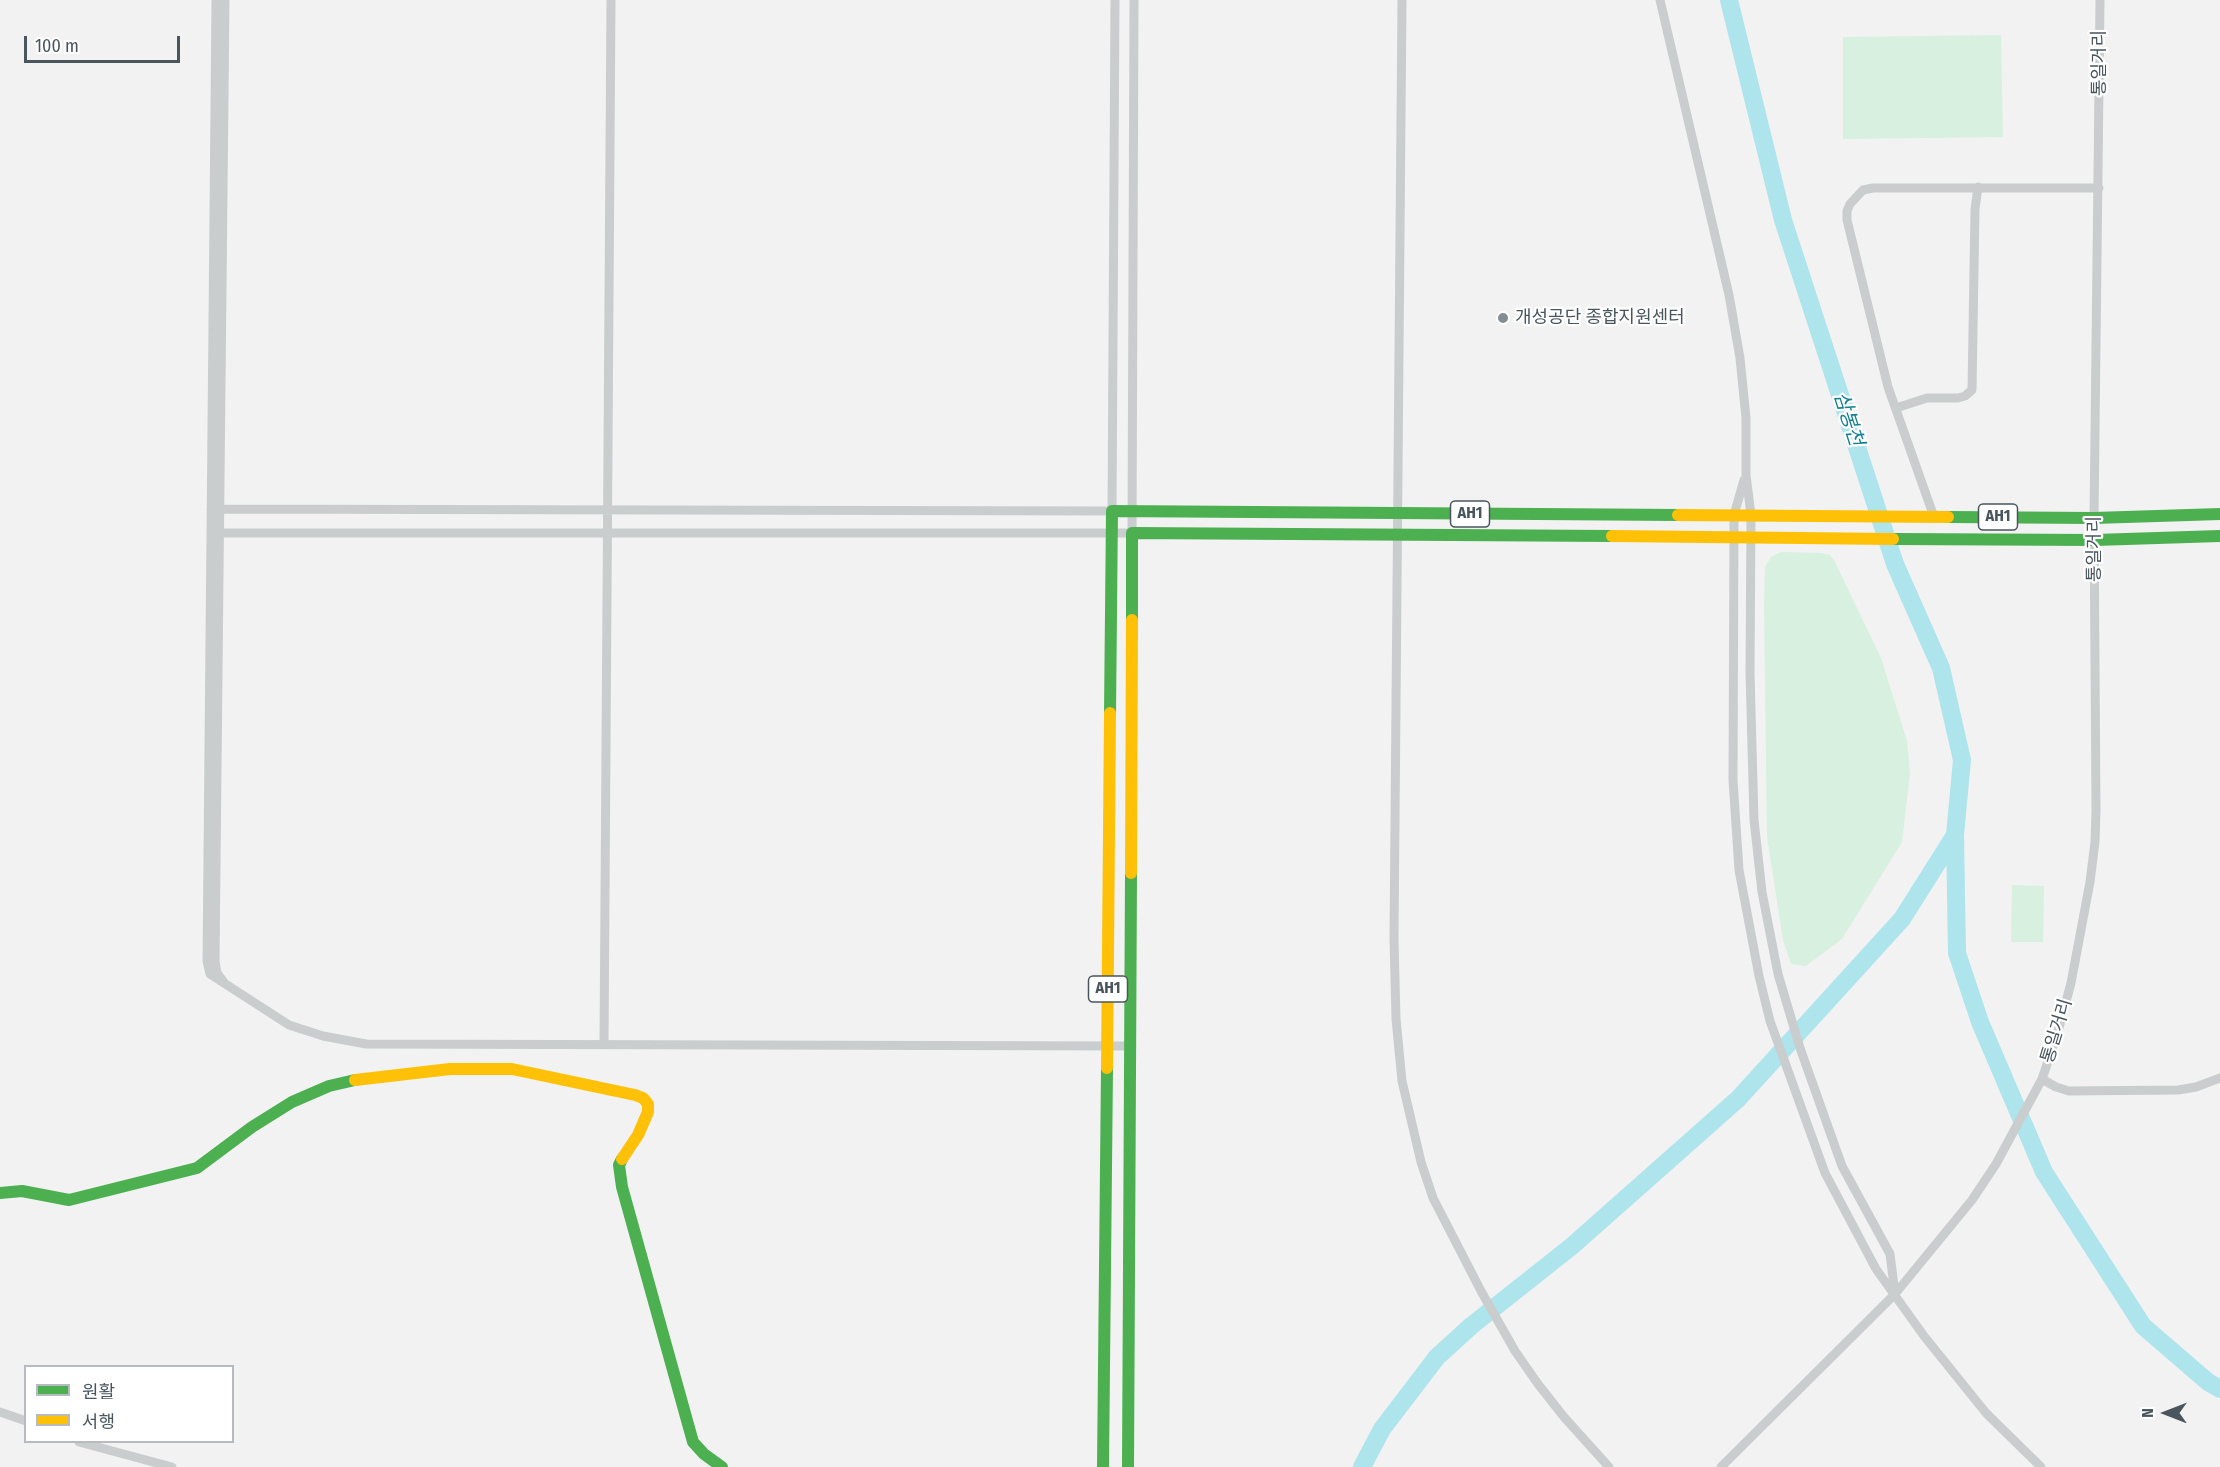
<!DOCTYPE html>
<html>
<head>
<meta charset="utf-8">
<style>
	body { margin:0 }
	#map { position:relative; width:2220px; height:1467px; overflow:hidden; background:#f2f2f2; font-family:"Fira Sans Condensed","Noto Sans KR",sans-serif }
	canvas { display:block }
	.legend { position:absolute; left:24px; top:1365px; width:210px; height:78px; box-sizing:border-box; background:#fff; border:2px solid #b7bbbf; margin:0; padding:8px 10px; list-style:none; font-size:18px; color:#4a565e }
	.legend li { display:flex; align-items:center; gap:12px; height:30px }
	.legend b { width:30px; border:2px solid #b7bbbf }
	.north { position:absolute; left:2136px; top:1383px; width:60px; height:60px; -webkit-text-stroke:4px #fff; paint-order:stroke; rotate:270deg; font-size:16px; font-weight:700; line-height:24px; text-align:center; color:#4a565e }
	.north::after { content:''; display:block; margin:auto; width:21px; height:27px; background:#4a565e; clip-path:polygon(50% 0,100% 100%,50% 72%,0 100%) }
	.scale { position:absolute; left:24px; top:36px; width:156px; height:27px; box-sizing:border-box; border:3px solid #4a565e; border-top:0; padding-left:8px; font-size:18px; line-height:21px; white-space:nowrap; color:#4a565e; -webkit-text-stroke:4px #fff; paint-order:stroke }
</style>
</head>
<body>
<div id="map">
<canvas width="2220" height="1467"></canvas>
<ul class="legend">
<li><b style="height:8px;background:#4caf50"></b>원활</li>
<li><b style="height:8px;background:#ffc107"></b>서행</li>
</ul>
<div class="north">N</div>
<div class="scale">100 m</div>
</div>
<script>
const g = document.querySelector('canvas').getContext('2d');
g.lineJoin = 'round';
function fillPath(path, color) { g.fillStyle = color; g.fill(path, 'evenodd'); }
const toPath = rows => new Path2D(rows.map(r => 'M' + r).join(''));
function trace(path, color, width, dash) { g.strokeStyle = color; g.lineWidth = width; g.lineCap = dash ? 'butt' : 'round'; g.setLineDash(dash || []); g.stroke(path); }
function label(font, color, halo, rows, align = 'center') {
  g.font = font + ' "Fira Sans Condensed","Noto Sans KR",sans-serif'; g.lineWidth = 4.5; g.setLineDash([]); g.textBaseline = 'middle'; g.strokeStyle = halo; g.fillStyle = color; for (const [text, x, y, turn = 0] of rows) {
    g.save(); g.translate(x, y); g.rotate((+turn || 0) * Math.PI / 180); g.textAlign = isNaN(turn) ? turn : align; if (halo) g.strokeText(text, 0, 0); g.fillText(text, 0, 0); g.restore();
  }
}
fillPath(toPath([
	[2001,35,2003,137,1843,139,1843,37],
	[1781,552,1821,553,1830,555,1834,560,1881,658,1907,741,1910,774,1902,842,1842,939,1806,966,1791,964,1783,940,1767,837,1764,606,1765,567,1771,557],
	[2012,885,2044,886,2043,942,2011,942]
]), '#d8f0df');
trace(toPath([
	[1729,0,1783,220,1895,564,1941,668,1962,760,1955,835,1957,953,1980,1022,2044,1172,2143,1326,2208,1382,2220,1389],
	[1362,1467,1382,1429,1437,1357,1471,1326,1572,1246,1738,1099,1902,919,1955,835]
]), '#aee4ec', 18);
trace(toPath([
	[216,0,207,961,210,974,289,1025,323,1036,366,1044,1130,1046],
	[1402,0,1394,939,1396,1019,1402,1081,1421,1162,1433,1198,1481,1291,1515,1351,1538,1384,1564,1417,1609,1467],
	[1660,0,1729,295,1740,358,1746,418,1746,475,1751,515,1750,673,1754,820,1762,892,1778,974,1800,1048,1842,1166,1890,1254,1895,1294],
	[1896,408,1927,398,1958,398,1965,396,1972,390,1975,209,1978,187],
	[1744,480,1734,515,1733,780,1739,870,1759,976,1770,1021,1825,1173,1876,1269,1924,1336,1986,1413,2041,1467],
	[211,509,1112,511,1115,0],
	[1934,517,1888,387,1847,220,1847,211,1850,204,1863,190,1873,188,2099,188],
	[211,533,1132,533,1134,0],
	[223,981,217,973,215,961,225,0],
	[604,1044,611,0],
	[2042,1079,2056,1087,2069,1091,2178,1090,2196,1087,2220,1078],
	[0,1412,26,1421],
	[79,1442,172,1467],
	[1721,1467,1895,1294,1972,1200,1996,1164,2042,1079,2057,1035,2071,983,2090,882,2095,842,2096,811,2094,518,2100,0]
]), '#cacdce', 9);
trace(toPath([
	[1948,517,2094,518,2220,514],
	[1893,539,2095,540,2220,536],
	[1132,620,1132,533,1612,536],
	[1110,713,1112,511,1678,515],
	[622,1159,619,1165,622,1187,693,1442,704,1454,722,1467],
	[0,1193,22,1191,69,1200,197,1168,252,1127,292,1102,329,1086,355,1080],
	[1103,1467,1107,1068],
	[1128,1467,1131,873]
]), '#4caf50', 12);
trace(toPath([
	[1678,515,1948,517],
	[1612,536,1893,539],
	[1131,873,1132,620],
	[1107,1068,1110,713],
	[355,1080,450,1069,512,1069,635,1095,643,1098,648,1104,648,1112,638,1135,622,1159]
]), '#ffc107', 12);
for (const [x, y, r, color] of [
	[1503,318,6,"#858d92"]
]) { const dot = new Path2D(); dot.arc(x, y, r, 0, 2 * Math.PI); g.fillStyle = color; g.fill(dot); trace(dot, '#fff', 2); }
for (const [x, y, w] of [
	[1470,514,39],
	[1998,517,39],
	[1108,989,39]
]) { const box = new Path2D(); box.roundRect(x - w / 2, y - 13, w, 26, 4.5); g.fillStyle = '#fff'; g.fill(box); trace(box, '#4a565e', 1.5); }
label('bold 16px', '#4a565e', null, [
	["AH1",1470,514],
	["AH1",1998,517],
	["AH1",1108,989]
]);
label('18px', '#4a565e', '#fff', [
	["통일거리",2100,63,-90],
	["통일거리",2095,549,-90],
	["통일거리",2057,1031,-73]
]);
label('18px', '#4a565e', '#fff', [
	["개성공단 종합지원센터",1515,318]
], 'left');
label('italic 20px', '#128192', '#fff', [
	["삼봉천",1848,419,72]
]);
</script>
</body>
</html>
